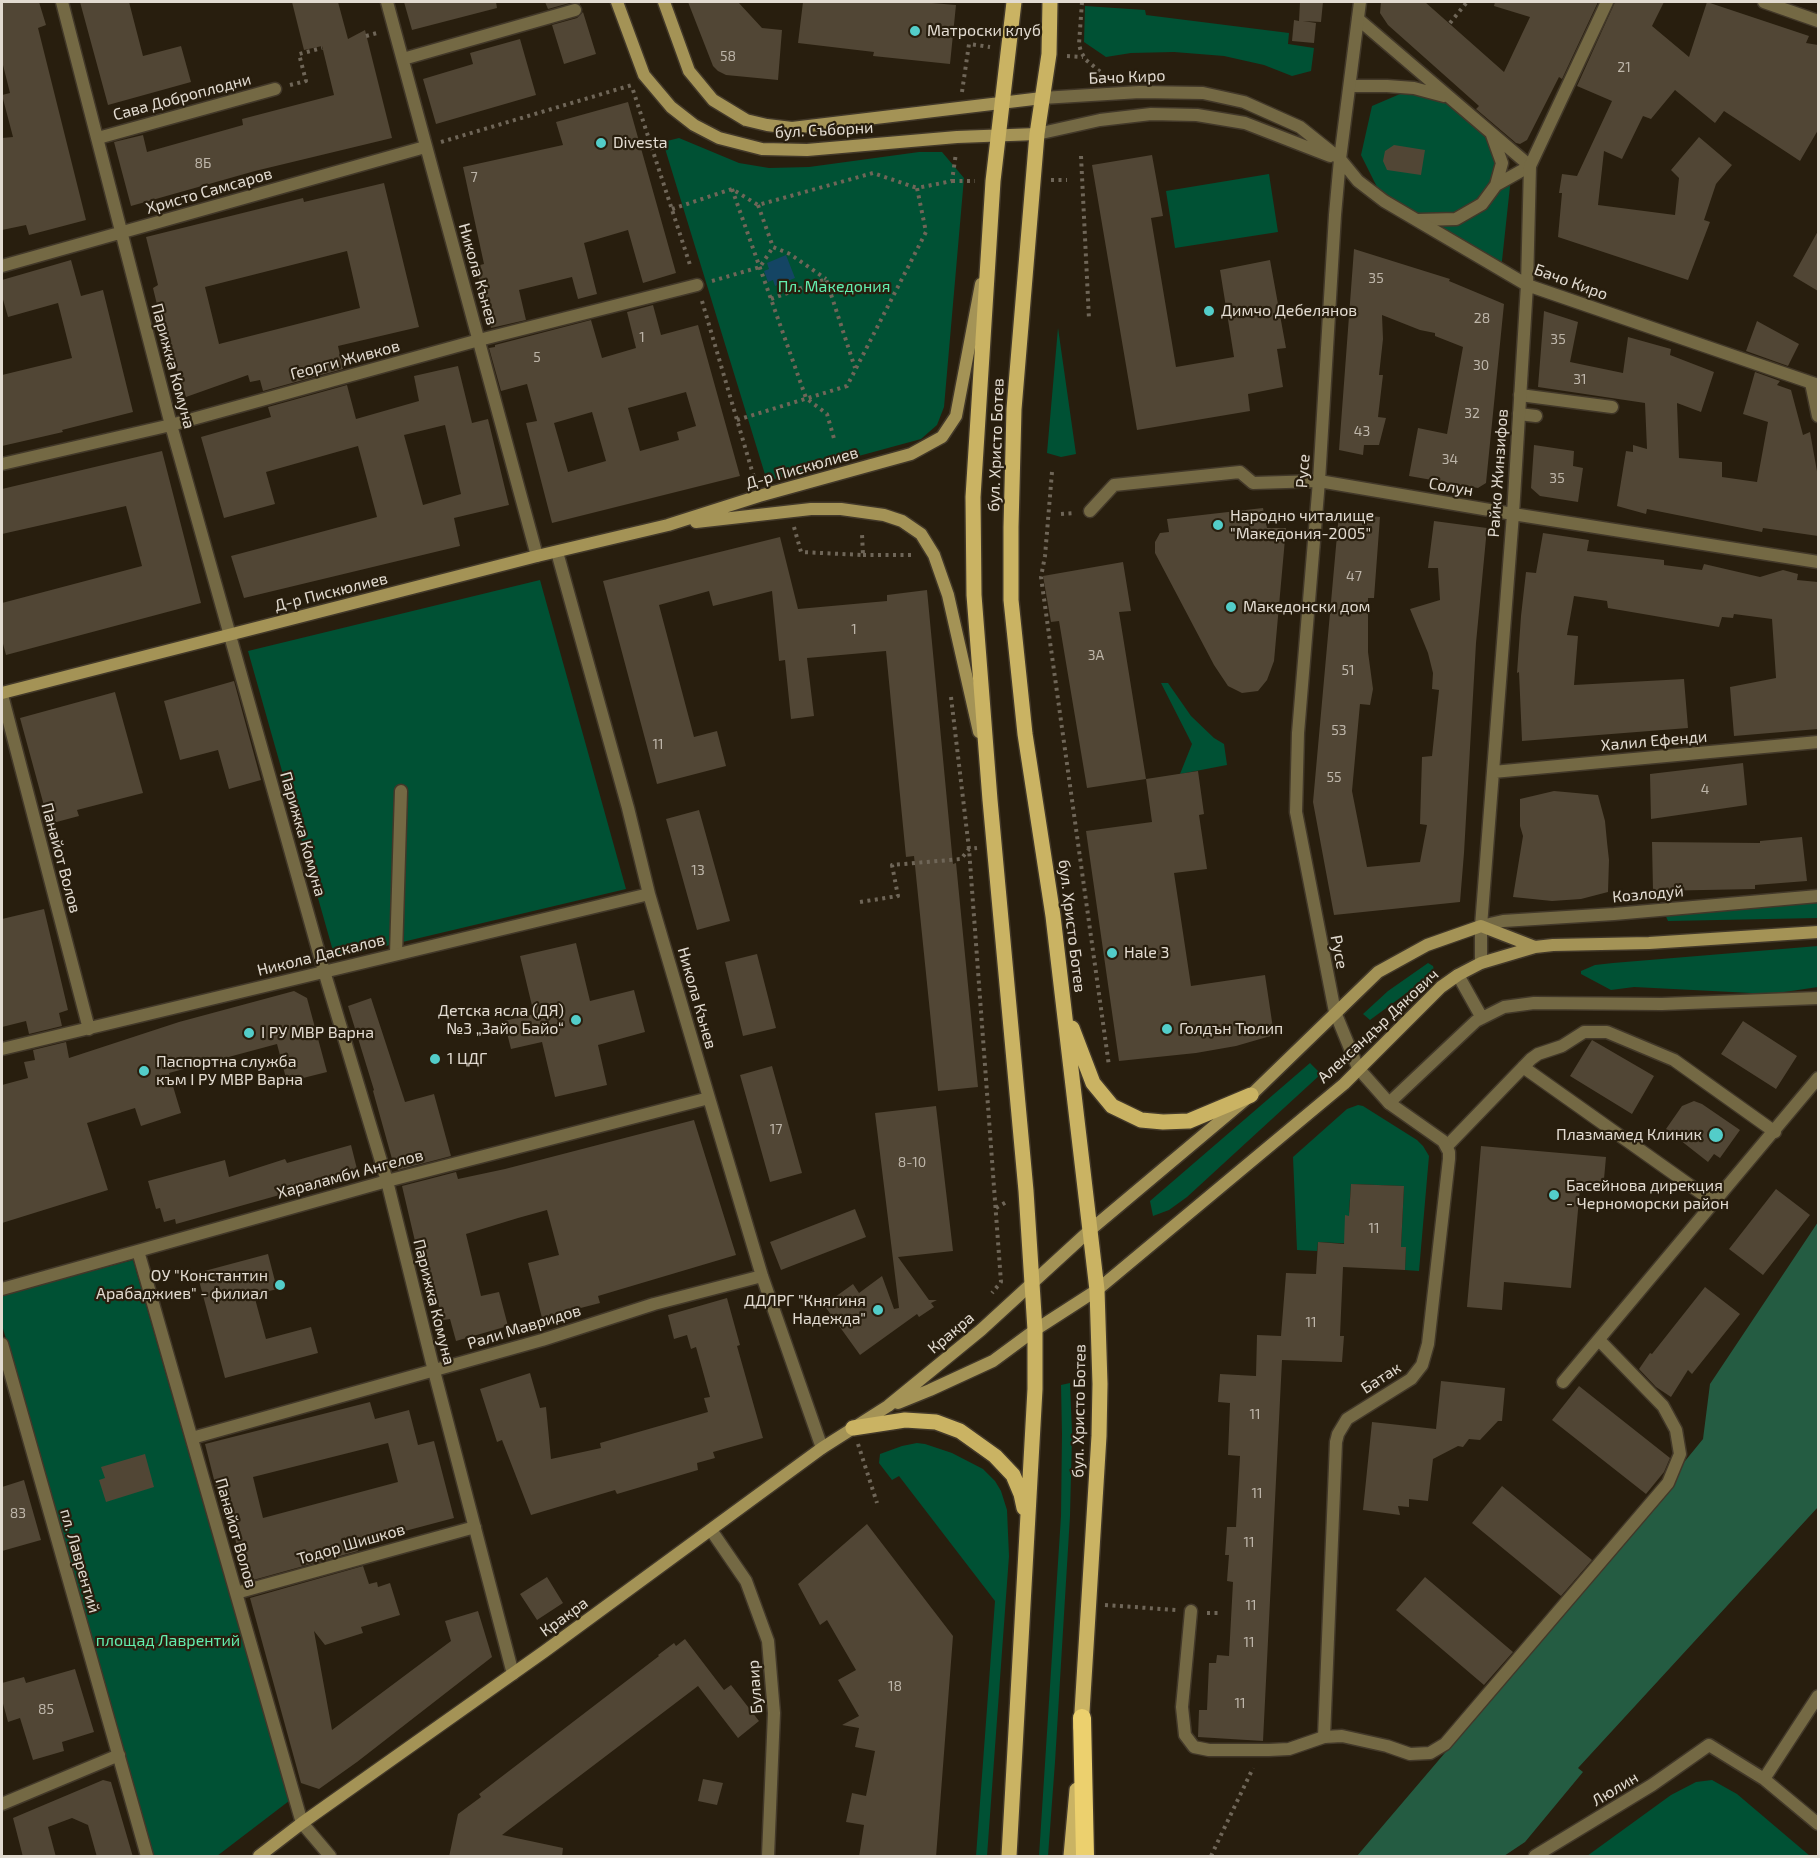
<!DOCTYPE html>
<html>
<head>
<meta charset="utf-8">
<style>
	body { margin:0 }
	#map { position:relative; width:1820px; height:1858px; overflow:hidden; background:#281e0e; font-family:"Exo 2",sans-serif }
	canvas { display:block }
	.frame { position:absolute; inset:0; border:3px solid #e2dbd1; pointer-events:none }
</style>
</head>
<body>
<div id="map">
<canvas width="1820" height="1858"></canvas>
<div class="frame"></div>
</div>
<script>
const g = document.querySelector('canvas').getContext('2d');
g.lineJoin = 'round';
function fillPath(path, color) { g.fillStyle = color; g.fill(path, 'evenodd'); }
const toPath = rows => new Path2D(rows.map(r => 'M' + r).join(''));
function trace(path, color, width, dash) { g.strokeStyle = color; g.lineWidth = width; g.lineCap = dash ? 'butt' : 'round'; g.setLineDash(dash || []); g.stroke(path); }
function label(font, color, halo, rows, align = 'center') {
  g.font = font + ' "Exo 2",sans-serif'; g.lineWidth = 4.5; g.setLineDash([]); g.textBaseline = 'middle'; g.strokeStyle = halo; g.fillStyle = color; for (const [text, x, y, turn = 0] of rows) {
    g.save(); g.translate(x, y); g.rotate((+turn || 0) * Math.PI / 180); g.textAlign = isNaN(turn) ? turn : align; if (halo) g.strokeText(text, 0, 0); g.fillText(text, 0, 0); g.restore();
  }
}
fillPath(toPath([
	[1085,6,1145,10,1146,15,1289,33,1288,44,1314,48,1311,71,1292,76,1264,65,1224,56,1174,52,1131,53,1106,57,1084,42],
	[1414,88,1439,94,1492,134,1502,163,1496,184,1511,177,1501,270,1384,201,1361,155,1372,106],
	[679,138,739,163,769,168,809,167,919,152,942,152,964,178,944,407,937,425,921,439,767,481,663,142],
	[1269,174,1278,232,1175,248,1166,191],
	[1058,328,1076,454,1061,457,1047,453],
	[540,580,626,889,335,958,248,651],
	[1161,683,1168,683,1191,716,1214,738,1224,744,1227,765,1180,774,1192,744],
	[1818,896,1818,918,1668,921,1663,910],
	[1818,946,1818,987,1771,994,1634,987,1611,990,1581,974,1581,971,1595,965,1613,963],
	[1428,963,1433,966,1434,970,1431,975,1370,1020,1363,1014,1388,991],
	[1310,1063,1321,1074,1187,1197,1169,1210,1153,1216,1150,1201],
	[1358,1105,1363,1106,1417,1140,1423,1146,1429,1156,1419,1271,1405,1270,1406,1247,1401,1247,1404,1186,1351,1184,1349,1212,1352,1216,1345,1216,1357,1244,1318,1242,1317,1251,1297,1250,1293,1157,1347,1109],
	[133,1260,289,1801,217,1856,154,1856,2,1325,2,1295],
	[1070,1383,1072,1434,1070,1516,1055,1762,1048,1856,1039,1856,1061,1516,1062,1434,1061,1385],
	[917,1443,925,1444,952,1453,983,1469,995,1481,1001,1491,1007,1510,1009,1556,987,1856,976,1856,995,1601,899,1476,892,1480,879,1463,880,1454,902,1446],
	[1712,1780,1737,1794,1810,1856,1587,1856,1671,1795,1696,1782]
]), '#005134');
fillPath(toPath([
	[1818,1222,1818,1507,1578,1768,1583,1772,1525,1842,1504,1856,1357,1856,1484,1707,1703,1439,1710,1384]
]), '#245c42');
fillPath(toPath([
	[786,255,795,278,775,286,773,280,768,282,764,271,769,269,767,263]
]), '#144564');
fillPath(toPath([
	[2,2,39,2,46,25,38,28,86,220,29,235,26,225,2,230,2,138,13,137,2,95,10,93,2,61],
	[80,2,129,2,143,56,181,46,191,82,108,105],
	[292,2,338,2,348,39,365,30,392,138,255,171,131,206,114,142,143,135,147,152,243,125,242,119,334,95,322,46,304,50],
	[404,2,496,2,497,8,412,30],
	[545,2,579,2,580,4,573,2,548,9],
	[688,2,738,2,762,28,782,30,778,80,726,75,718,71,713,66],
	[803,2,920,2,956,5,950,64,873,56,874,52,798,43],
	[1300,2,1323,2,1321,22,1303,21,1316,23,1314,43,1292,41,1294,20,1299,21],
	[1381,2,1425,2,1504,72,1530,17,1494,6,1495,2,1598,2,1562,79,1559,77,1527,140,1520,144,1516,143,1476,109,1479,106,1388,25,1380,13],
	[1615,2,1664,2,1652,26,1689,57,1707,2,1809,36,1806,43,1818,45,1818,130,1800,161,1724,111,1715,123,1675,90,1651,119,1643,116,1622,159,1604,151,1598,205,1675,215,1679,178,1671,170,1699,137,1732,165,1716,184,1704,220,1710,222,1688,280,1558,237,1562,193,1559,193,1562,174,1577,176,1612,101,1577,86],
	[583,12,596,54,564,64,552,25,577,18],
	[520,39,536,95,436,124,423,79,473,64,470,53],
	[628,102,676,273,643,283,628,230,584,243,597,294,578,299,572,277,519,290,526,320,491,328,476,266,484,264,463,167,563,145,556,122],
	[1394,145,1425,150,1421,175,1387,170,1383,161,1385,151],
	[1152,155,1163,216,1151,218,1176,367,1234,357,1220,270,1270,260,1286,348,1277,349,1283,387,1248,394,1250,411,1137,430,1092,165],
	[384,183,419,327,338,346,343,369,263,391,260,380,250,382,248,375,186,397,164,334,153,288,158,285,146,237,303,198,304,202],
	[347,251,360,308,219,344,205,287],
	[1818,231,1818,291,1793,276],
	[1354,249,1450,279,1449,281,1504,304,1486,483,1478,488,1409,476,1418,428,1447,434,1463,347,1435,336,1435,333,1420,330,1382,315,1383,339,1379,375,1383,375,1378,417,1386,418,1379,445,1364,445,1363,455,1339,450],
	[71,260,81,296,103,290,133,412,62,430,63,432,2,446,2,375,72,358,58,303,8,317,2,296,2,280],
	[653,305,661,335,698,325,740,476,552,523,526,423,537,421,527,384,501,391,489,348,495,347,495,345,591,320,602,358,636,348,627,312],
	[686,392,696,426,677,432,679,440,640,451,628,408],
	[592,412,606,461,568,472,554,423],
	[1544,311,1578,322,1570,362,1623,373,1628,337,1671,349,1670,355,1714,372,1701,412,1677,403,1679,458,1722,462,1722,477,1757,482,1768,422,1743,414,1755,372,1780,381,1777,385,1791,390,1803,435,1810,432,1818,477,1818,536,1763,528,1762,532,1647,509,1646,514,1617,506,1626,451,1633,452,1633,445,1647,449,1645,403,1538,387],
	[1757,321,1799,344,1788,366,1746,351],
	[458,366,472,423,488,419,509,505,454,518,460,546,244,598,231,556,377,517,358,446,266,472,275,504,224,518,201,437,271,417,268,407,347,385,356,419,419,401,414,376],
	[445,425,461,494,423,505,404,435],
	[1534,445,1574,451,1573,466,1583,468,1578,502,1540,496,1531,488],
	[162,451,201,603,6,655,2,640,2,603,142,566,126,506,2,534,2,489],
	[1263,508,1267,528,1286,528,1274,661,1267,680,1258,691,1242,693,1228,686,1214,665,1155,553,1155,542,1160,533,1169,532,1167,519],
	[1339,513,1380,517,1374,598,1368,598,1368,652,1373,689,1370,705,1360,704,1352,791,1367,867,1420,862,1427,825,1420,824,1422,757,1432,756,1439,690,1432,689,1433,673,1428,653,1410,609,1440,600,1438,568,1428,568,1434,521,1487,528,1476,643,1464,853,1460,902,1334,915,1313,802],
	[1543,533,1589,540,1587,551,1664,560,1664,565,1702,570,1704,564,1760,577,1783,570,1798,574,1797,580,1818,582,1818,729,1734,736,1730,687,1776,678,1772,619,1734,614,1733,618,1722,617,1719,627,1608,608,1607,601,1574,596,1567,635,1578,636,1574,685,1684,679,1688,728,1522,741,1519,672,1517,673,1521,616,1526,572,1536,573],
	[780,537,798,609,887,601,887,595,927,590,953,864,956,863,978,1087,938,1091,914,856,906,857,886,651,807,658,814,716,791,719,785,660,779,661,772,591,713,606,709,591,659,605,694,737,717,731,726,766,657,784,603,581],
	[1123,562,1131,611,1119,612,1146,779,1087,788,1059,621,1051,622,1043,576],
	[234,681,261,780,229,789,218,750,180,760,164,701],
	[115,692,143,793,77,810,79,816,49,824,20,718],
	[1743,763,1747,805,1651,819,1650,774],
	[1198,771,1204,814,1199,815,1207,869,1174,873,1191,986,1265,975,1274,1035,1236,1046,1196,1053,1119,1061,1086,831,1152,822,1146,779],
	[1554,791,1598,795,1605,821,1607,842,1609,860,1608,892,1581,899,1552,901,1513,897,1523,836,1520,826,1520,799],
	[699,810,730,921,697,930,666,819],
	[1802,837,1807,881,1755,885,1755,889,1653,891,1652,842,1760,843,1760,841],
	[44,909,68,1010,59,1013,62,1026,29,1034,26,1021,2,1027,2,919],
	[576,943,590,1001,634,990,645,1032,598,1045,607,1085,555,1097,542,1042,511,1049,504,1021,534,1014,520,956],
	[757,954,776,1028,743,1036,725,962],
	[294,991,307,998,327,1072,287,1082,277,1044,169,1073,181,1113,141,1126,135,1108,87,1123,108,1190,2,1223,2,1085,28,1078,24,1062,35,1060,33,1050,66,1042,69,1058,179,1022],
	[371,998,405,1102,434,1094,451,1156,398,1170,397,1165,394,1166,373,1091,374,1090,348,1006],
	[1743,1021,1797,1056,1776,1089,1721,1054],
	[1592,1040,1654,1076,1632,1114,1570,1076],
	[772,1066,802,1173,770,1182,740,1075],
	[1694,1101,1702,1104,1740,1130,1720,1158,1714,1154,1708,1162,1666,1129,1682,1106],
	[936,1106,953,1251,898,1257,929,1300,937,1300,931,1303,934,1307,919,1317,917,1314,860,1355,824,1305,853,1284,859,1293,882,1276,894,1309,899,1308,875,1113],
	[694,1120,736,1255,598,1296,600,1303,542,1318,528,1263,559,1255,547,1210,518,1218,466,1234,481,1296,499,1292,508,1326,456,1341,450,1319,443,1320,438,1303,430,1305,402,1186,456,1172,458,1179,505,1169],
	[351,1145,358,1173,176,1224,175,1219,164,1222,160,1208,156,1209,148,1181,225,1160,229,1177,285,1159,287,1163],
	[1481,1146,1606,1157,1603,1190,1580,1188,1571,1288,1504,1282,1502,1310,1467,1307],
	[1351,1184,1404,1186,1401,1247,1406,1247,1405,1270,1343,1267,1340,1336,1344,1336,1342,1362,1282,1360,1263,1741,1198,1737,1199,1710,1207,1710,1209,1663,1216,1663,1217,1655,1229,1656,1233,1582,1227,1581,1229,1555,1225,1555,1227,1527,1236,1527,1240,1456,1228,1455,1230,1403,1218,1402,1220,1374,1256,1376,1257,1335,1281,1336,1286,1273,1316,1274,1318,1242,1344,1244,1345,1215,1349,1216],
	[1776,1189,1810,1215,1763,1275,1729,1249],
	[855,1209,866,1237,781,1270,770,1242],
	[268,1254,277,1289,254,1295,266,1339,311,1327,318,1353,225,1378,197,1273],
	[1705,1287,1740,1314,1692,1374,1688,1370,1671,1397,1656,1387,1639,1369,1650,1353,1652,1354],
	[727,1298,740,1345,737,1346,763,1438,713,1452,715,1458,697,1463,698,1470,617,1494,615,1490,531,1515,502,1440,497,1442,480,1389,530,1373,540,1408,546,1407,551,1459,601,1448,600,1443,708,1412,704,1398,710,1397,696,1347,691,1349,687,1335,674,1339,668,1315],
	[1441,1381,1505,1388,1502,1421,1498,1421,1480,1440,1469,1439,1463,1447,1458,1446,1433,1459,1428,1501,1409,1499,1409,1507,1398,1506,1400,1515,1363,1510,1372,1422,1436,1429],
	[1579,1386,1670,1458,1664,1472,1646,1494,1552,1420],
	[370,1402,375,1419,409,1410,418,1445,434,1441,454,1518,356,1544,358,1551,246,1582,230,1518,224,1519,205,1444],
	[388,1443,398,1482,263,1518,253,1477],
	[145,1454,154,1487,106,1502,99,1480,105,1478,101,1467],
	[24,1480,41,1540,2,1551,2,1487],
	[1502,1486,1592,1560,1561,1596,1472,1523],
	[867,1524,953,1636,936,1857,859,1857,864,1825,846,1822,852,1793,866,1796,875,1751,855,1747,859,1728,842,1725,859,1716,838,1680,856,1670,827,1620,820,1625,798,1584],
	[363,1566,369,1584,377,1582,378,1587,390,1583,400,1615,361,1627,363,1633,325,1645,314,1631,332,1730,451,1641,445,1621,478,1611,492,1657,357,1762,319,1789,301,1783,250,1598],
	[547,1577,563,1603,537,1620,520,1594],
	[1425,1577,1513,1652,1484,1685,1396,1610],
	[685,1639,724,1690,731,1685,759,1721,738,1738,698,1686,502,1835,563,1848,562,1857,449,1857,458,1814,481,1797,479,1794,659,1656,658,1655,674,1643,676,1646],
	[75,1669,94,1732,62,1742,64,1751,33,1760,20,1718,8,1722,2,1700,2,1683,24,1677,26,1683],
	[703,1779,723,1783,717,1805,698,1801],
	[103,1780,111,1782,133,1857,97,1857,88,1825,72,1818,48,1827,56,1857,23,1857,13,1818]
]), '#514635');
const lane = toPath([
	[1358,19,1530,166,1496,185,1482,204,1456,219,1418,220],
	[1350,86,1387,86,1414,88,1444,96],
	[1492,135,1502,163,1496,185],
	[1520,395,1612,407],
	[1519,414,1536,416],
	[396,954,401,791],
	[1458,975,1482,1018],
	[1523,1067,1715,1203],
	[1389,1103,1476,1021,1504,1007,1534,1003,1662,1004,1818,998],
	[1447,1146,1531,1059,1538,1054,1562,1046,1584,1032,1607,1032,1674,1060,1775,1132],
	[1563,1382,1818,1078],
	[1191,1611,1182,1707,1185,1735,1194,1747,1209,1750,1269,1750,1289,1749,1324,1737,1342,1736,1387,1746,1410,1754,1430,1753,1445,1744,1668,1483,1680,1454,1676,1430,1663,1406,1599,1340],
	[1764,1779,1818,1696],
	[1535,1856,1652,1785,1709,1745,1764,1779,1818,1824]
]);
const street = toPath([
	[62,2,171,425,324,971,387,1181,434,1371,513,1674],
	[387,2,537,556],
	[1764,2,1818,21],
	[403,59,575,10],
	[1042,98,1140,92,1203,93,1244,102,1300,127,1340,159,1358,181,1384,201,1527,285,1818,385],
	[1037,134,1100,120,1151,114,1197,115,1245,123,1330,156],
	[98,138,275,89],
	[2,266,425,147],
	[1811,383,1818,416],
	[2,464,171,425,479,340,697,285],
	[1090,511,1114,485,1240,472,1253,483,1319,481,1513,514,1818,562],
	[557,552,628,808,649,894,709,1098,762,1276,822,1448],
	[2,695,89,1029],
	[1493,772,1818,742],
	[1481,926,1503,921,1614,914,1818,896],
	[1481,963,1481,926,1513,514,1527,285,1530,166,1607,2],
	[2,1049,649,894],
	[138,1251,302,1823,330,1856],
	[2,1289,387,1181,709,1098],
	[2,1344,147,1856],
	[192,1438,542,1340,654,1304,762,1276],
	[711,1530,746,1581,768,1641,774,1713,768,1856],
	[236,1593,475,1527],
	[1324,1737,1336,1442,1338,1434,1347,1419,1411,1379,1422,1365,1428,1344,1449,1159,1449,1152,1443,1141,1389,1103,1358,1068,1335,1012,1296,812,1298,733,1319,481,1335,215,1340,159,1360,2],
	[2,1804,119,1755]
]);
const secondary = toPath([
	[617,2,644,75,671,107,694,125,719,138,762,149,807,150,957,137,1037,134],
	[664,2,689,71,713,100,746,120,767,125,792,128,1042,98],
	[696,522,811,509,841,509,884,515,902,521,921,534,934,555,948,595,979,732],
	[2,693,537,556,668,525,759,496,911,454,942,437,956,416,981,284],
	[898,1403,930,1390,993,1361,1035,1330,1097,1290,1344,1084,1441,987,1458,975,1481,963,1535,947,1553,945,1649,943,1818,932],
	[259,1856,302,1823,545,1651,822,1448,888,1406,981,1330,1089,1231,1251,1095,1378,972,1427,945,1481,926,1535,947]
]);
const primary = toPath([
	[1050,2,1049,54,1037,134,1014,409,1011,527,1011,600,1025,734,1053,916,1097,1290,1100,1384,1099,1436,1081,1728],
	[1072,1028,1093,1083,1112,1106,1141,1120,1163,1122,1189,1121,1251,1095],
	[853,1428,905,1420,936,1422,960,1431,995,1456,1013,1475,1021,1494,1024,1508],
	[1009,1856,1035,1389,1035,1330,1026,1191,990,800,974,595,973,497,993,181,1014,2],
	[1071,1856,1077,1790]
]);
const highway = toPath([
	[1082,1718,1085,1856]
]);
trace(lane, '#423829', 15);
trace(street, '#423829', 15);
trace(secondary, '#423829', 15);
trace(primary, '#423829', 18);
trace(highway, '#423829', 21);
trace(toPath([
	[1082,2,1079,44,1081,52,1086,60,1103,74,1102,78],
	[1450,23,1467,2],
	[366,36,377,33],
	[1067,56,1083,57],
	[290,85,306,81,299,54,322,48],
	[633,90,691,268],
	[962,92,969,44,990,47],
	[441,142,632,85],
	[1081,156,1089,319],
	[1051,180,1067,180],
	[952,181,975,181],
	[732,189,806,398,827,414,835,442],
	[758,205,773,247,790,254,826,279],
	[672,209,732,189,758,205,873,173,917,188],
	[712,281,760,267,773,247],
	[771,299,826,279,855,368],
	[702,301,755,481],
	[737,420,847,386,926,232,917,188,952,181,956,153],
	[1052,472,1045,556,1041,577,1109,1066],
	[1061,514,1075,513],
	[794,527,801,552,863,555,862,534],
	[863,555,914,555],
	[951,697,969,849,1001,1282,992,1293],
	[860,902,898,896,892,865,961,859,969,849,977,848],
	[996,1208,1008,1201],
	[858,1444,877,1503],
	[1105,1605,1176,1610],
	[1207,1613,1219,1613],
	[1211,1856,1253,1768]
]), '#6f6658', 4, [3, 4.5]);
trace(lane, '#746944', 12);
trace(street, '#746944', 12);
trace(secondary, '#a49356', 12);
trace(primary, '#cab363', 15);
trace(highway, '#ecd06e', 18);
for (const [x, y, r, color] of [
	[915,31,6,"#53cdc9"],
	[601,143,6,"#53cdc9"],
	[1209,311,6,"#53cdc9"],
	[1218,525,6,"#53cdc9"],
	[1231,607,6,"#53cdc9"],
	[1112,953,6,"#53cdc9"],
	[576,1020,6,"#53cdc9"],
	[1167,1029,6,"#53cdc9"],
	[249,1033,6,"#53cdc9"],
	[435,1059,6,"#53cdc9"],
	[144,1071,6,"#53cdc9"],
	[1716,1135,8,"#53cdc9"],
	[1554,1195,6,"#53cdc9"],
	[280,1285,6,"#53cdc9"],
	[878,1310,6,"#53cdc9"]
]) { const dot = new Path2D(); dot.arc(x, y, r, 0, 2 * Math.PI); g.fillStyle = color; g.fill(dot); trace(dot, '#281e0e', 2); }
label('14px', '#beb6aa', null, [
	["58",728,56],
	["21",1624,67],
	["8Б",203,163],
	["7",474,177],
	["35",1376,278],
	["28",1482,318],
	["1",642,337],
	["35",1558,339],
	["5",537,357],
	["30",1481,365],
	["31",1580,379],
	["32",1472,413],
	["43",1362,431],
	["34",1450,459],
	["35",1557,478],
	["47",1354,576],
	["1",854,629],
	["3А",1096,655],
	["51",1348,670],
	["53",1339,730],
	["11",658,744],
	["55",1334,777],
	["4",1705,789],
	["13",698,870],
	["17",776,1129],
	["8-10",912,1162],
	["11",1374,1228],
	["11",1311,1322],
	["11",1255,1414],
	["11",1257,1493],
	["83",18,1513],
	["11",1249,1542],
	["11",1251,1605],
	["11",1249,1642],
	["18",895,1686],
	["11",1240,1703],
	["85",46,1709]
]);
label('16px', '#e2dbd1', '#281e0e', [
	["Матроски клуб",927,31],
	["Divesta",613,143],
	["Димчо Дебелянов",1221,311],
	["Народно читалище",1230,516],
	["\"Македония-2005\"",1230,534],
	["Македонски дом",1243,607],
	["Hale 3",1124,953],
	["Детска ясла (ДЯ)",564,1011,"right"],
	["№3 „Зайо Байо“",564,1029,"right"],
	["Голдън Тюлип",1179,1029],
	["I РУ МВР Варна",261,1033],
	["1 ЦДГ",447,1059],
	["Паспортна служба",156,1062],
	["към I РУ МВР Варна",156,1080],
	["Плазмамед Клиник",1702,1135,"right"],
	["Басейнова дирекция",1566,1186],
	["- Черноморски район",1566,1204],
	["ОУ \"Константин",268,1276,"right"],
	["Арабаджиев\" - филиал",268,1294,"right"],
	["ДДЛРГ \"Княгиня",866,1301,"right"],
	["Надежда\"",866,1319,"right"]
], 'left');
label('16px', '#e2dbd1', '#281e0e', [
	["Бачо Киро",1127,77,-2],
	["Сава Доброплодни",182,97,-15],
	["бул. Съборни",824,130,-3],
	["Христо Самсаров",209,191,-16],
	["Никола Кънев",478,274,74],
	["Бачо Киро",1571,282,20],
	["Георги Живков",345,360,-15],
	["Парижка Комуна",173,366,75],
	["бул. Христо Ботев",996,445,-88],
	["Д-р Пискюлиев",802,468,-16],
	["Русе",1303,471,-86],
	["Райко Жинзифов",1498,473,-86],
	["Солун",1451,487,10],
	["Д-р Пискюлиев",331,592,-14],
	["Халил Ефенди",1654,741,-5],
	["Парижка Комуна",303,834,74],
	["Панайот Волов",61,858,75],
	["Козлодуй",1648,894,-5],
	["бул. Христо Ботев",1072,926,83],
	["Русе",1339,952,79],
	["Никола Даскалов",321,955,-14],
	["Никола Кънев",697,998,74],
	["Александър Дякович",1378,1026,-43],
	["Хараламби Ангелов",350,1174,-15],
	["Парижка Комуна",434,1302,76],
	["Рали Мавридов",524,1327,-17],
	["Кракра",951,1333,-40],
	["Батак",1381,1378,-33],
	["бул. Христо Ботев",1079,1411,-89],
	["Панайот Волов",236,1533,74],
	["Тодор Шишков",351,1544,-16],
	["пл. Лаврентий",80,1561,74],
	["Кракра",564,1617,-36],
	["Булаир",755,1687,-94],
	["Люлин",1615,1789,-31]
]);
label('16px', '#62eeaf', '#281e0e', [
	["Пл. Македония",834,287],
	["площад Лаврентий",168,1641]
]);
</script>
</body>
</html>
